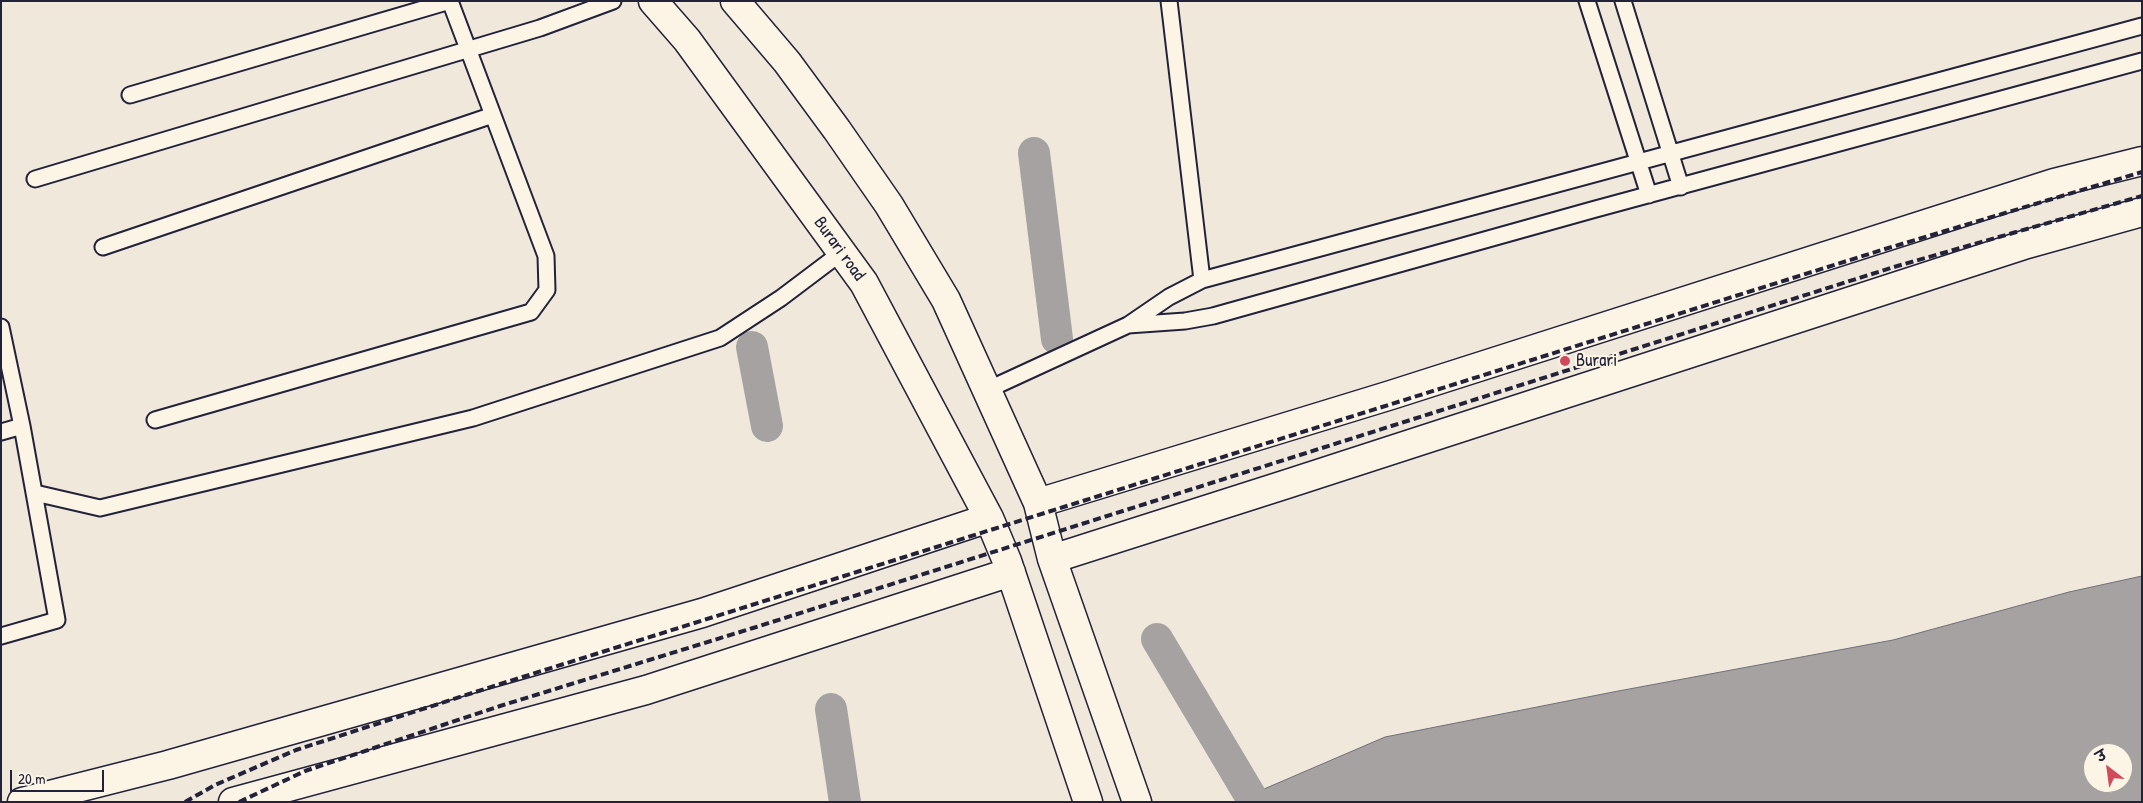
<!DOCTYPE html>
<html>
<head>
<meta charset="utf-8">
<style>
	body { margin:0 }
	#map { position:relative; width:2143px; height:803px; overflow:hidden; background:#efe8db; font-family:"Patrick Hand","Playpen Sans Deva",sans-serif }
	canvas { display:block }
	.frame { position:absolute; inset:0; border:2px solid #22223b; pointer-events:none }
	.north { position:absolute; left:2083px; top:743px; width:50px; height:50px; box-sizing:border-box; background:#fcf5e5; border:1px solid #a5a1a1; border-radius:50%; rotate:330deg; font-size:14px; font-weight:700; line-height:20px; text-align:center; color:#22223b }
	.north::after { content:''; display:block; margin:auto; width:18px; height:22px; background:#d1495b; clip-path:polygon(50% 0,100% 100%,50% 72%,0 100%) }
	.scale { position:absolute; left:10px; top:770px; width:94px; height:22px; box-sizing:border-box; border:2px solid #22223b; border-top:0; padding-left:6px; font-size:15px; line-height:18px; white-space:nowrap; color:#22223b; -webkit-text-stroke:4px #fcf5e5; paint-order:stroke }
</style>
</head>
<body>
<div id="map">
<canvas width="2143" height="803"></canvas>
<div class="frame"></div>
<div class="north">उ</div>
<div class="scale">20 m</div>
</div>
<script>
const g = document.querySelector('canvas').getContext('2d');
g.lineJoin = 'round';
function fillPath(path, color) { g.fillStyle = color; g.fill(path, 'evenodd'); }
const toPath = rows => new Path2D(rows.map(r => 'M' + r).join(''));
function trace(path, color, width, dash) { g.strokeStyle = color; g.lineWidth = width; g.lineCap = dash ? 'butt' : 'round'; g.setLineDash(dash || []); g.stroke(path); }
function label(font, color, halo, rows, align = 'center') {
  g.font = font + ' "Patrick Hand",sans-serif'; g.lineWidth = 4; g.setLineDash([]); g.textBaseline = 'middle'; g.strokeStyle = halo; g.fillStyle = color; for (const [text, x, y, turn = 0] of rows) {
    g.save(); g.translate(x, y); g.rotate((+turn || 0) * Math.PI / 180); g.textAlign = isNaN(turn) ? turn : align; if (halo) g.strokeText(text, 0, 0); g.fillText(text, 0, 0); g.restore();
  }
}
const water = toPath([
	[2142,576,2142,802,1243,802,1250,795,1385,737,1613,692,1893,640,2069,592,2142,576],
	[2093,753,2123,753,2123,783,2093,783,2093,753]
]);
fillPath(water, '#a6a2a2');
trace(water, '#716f79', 1);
trace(toPath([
	[1034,153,1057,339],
	[752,347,767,426],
	[1157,639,1254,802],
	[831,709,845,802]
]), '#a6a2a2', 32);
const service = toPath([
	[1169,1,1202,280],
	[1587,1,1649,195],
	[1623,1,1681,187],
	[130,95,450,1],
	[35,179,540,28,613,1],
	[103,247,493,115],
	[1128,325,1185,321,1213,316,1592,210,2142,61],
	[1,327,22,426,57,620,1,636],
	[987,390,1128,325,1169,297,1202,280,2142,26],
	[155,420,531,312,547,290,546,256,450,1],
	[1,432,22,426],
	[35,493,100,508,473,418,720,338,781,298,842,252]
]);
const secondary = toPath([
	[653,1,687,40,864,283,989,518,1007,561,1088,802],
	[735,1,787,62,837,130,889,205,946,300,1038,503,1052,559,1137,802],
	[1038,503,1391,395,2054,183,2142,161],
	[1052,559,1287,484,2027,244,2142,212],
	[22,802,168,765,702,613,989,518],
	[233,802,646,690,1011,572]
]);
trace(service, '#22223b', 19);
trace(secondary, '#22223b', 31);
trace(service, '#fcf5e5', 15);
trace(secondary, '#fcf5e5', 28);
trace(toPath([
	[185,802,215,785,296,750,497,685,1885,249,2142,172],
	[239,802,305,771,500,706,753,628,1894,267,2142,196]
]), '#22223b', 4, [8, 4]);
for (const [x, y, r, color] of [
	[1565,361,6,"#d1495b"]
]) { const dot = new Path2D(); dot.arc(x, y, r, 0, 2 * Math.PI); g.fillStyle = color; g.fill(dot); trace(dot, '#fcf5e5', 2); }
label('18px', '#22223b', '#fcf5e5', [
	["Burari road",839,249,54]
]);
label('18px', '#22223b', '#fcf5e5', [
	["Burari",1576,361]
], 'left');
</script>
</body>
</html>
